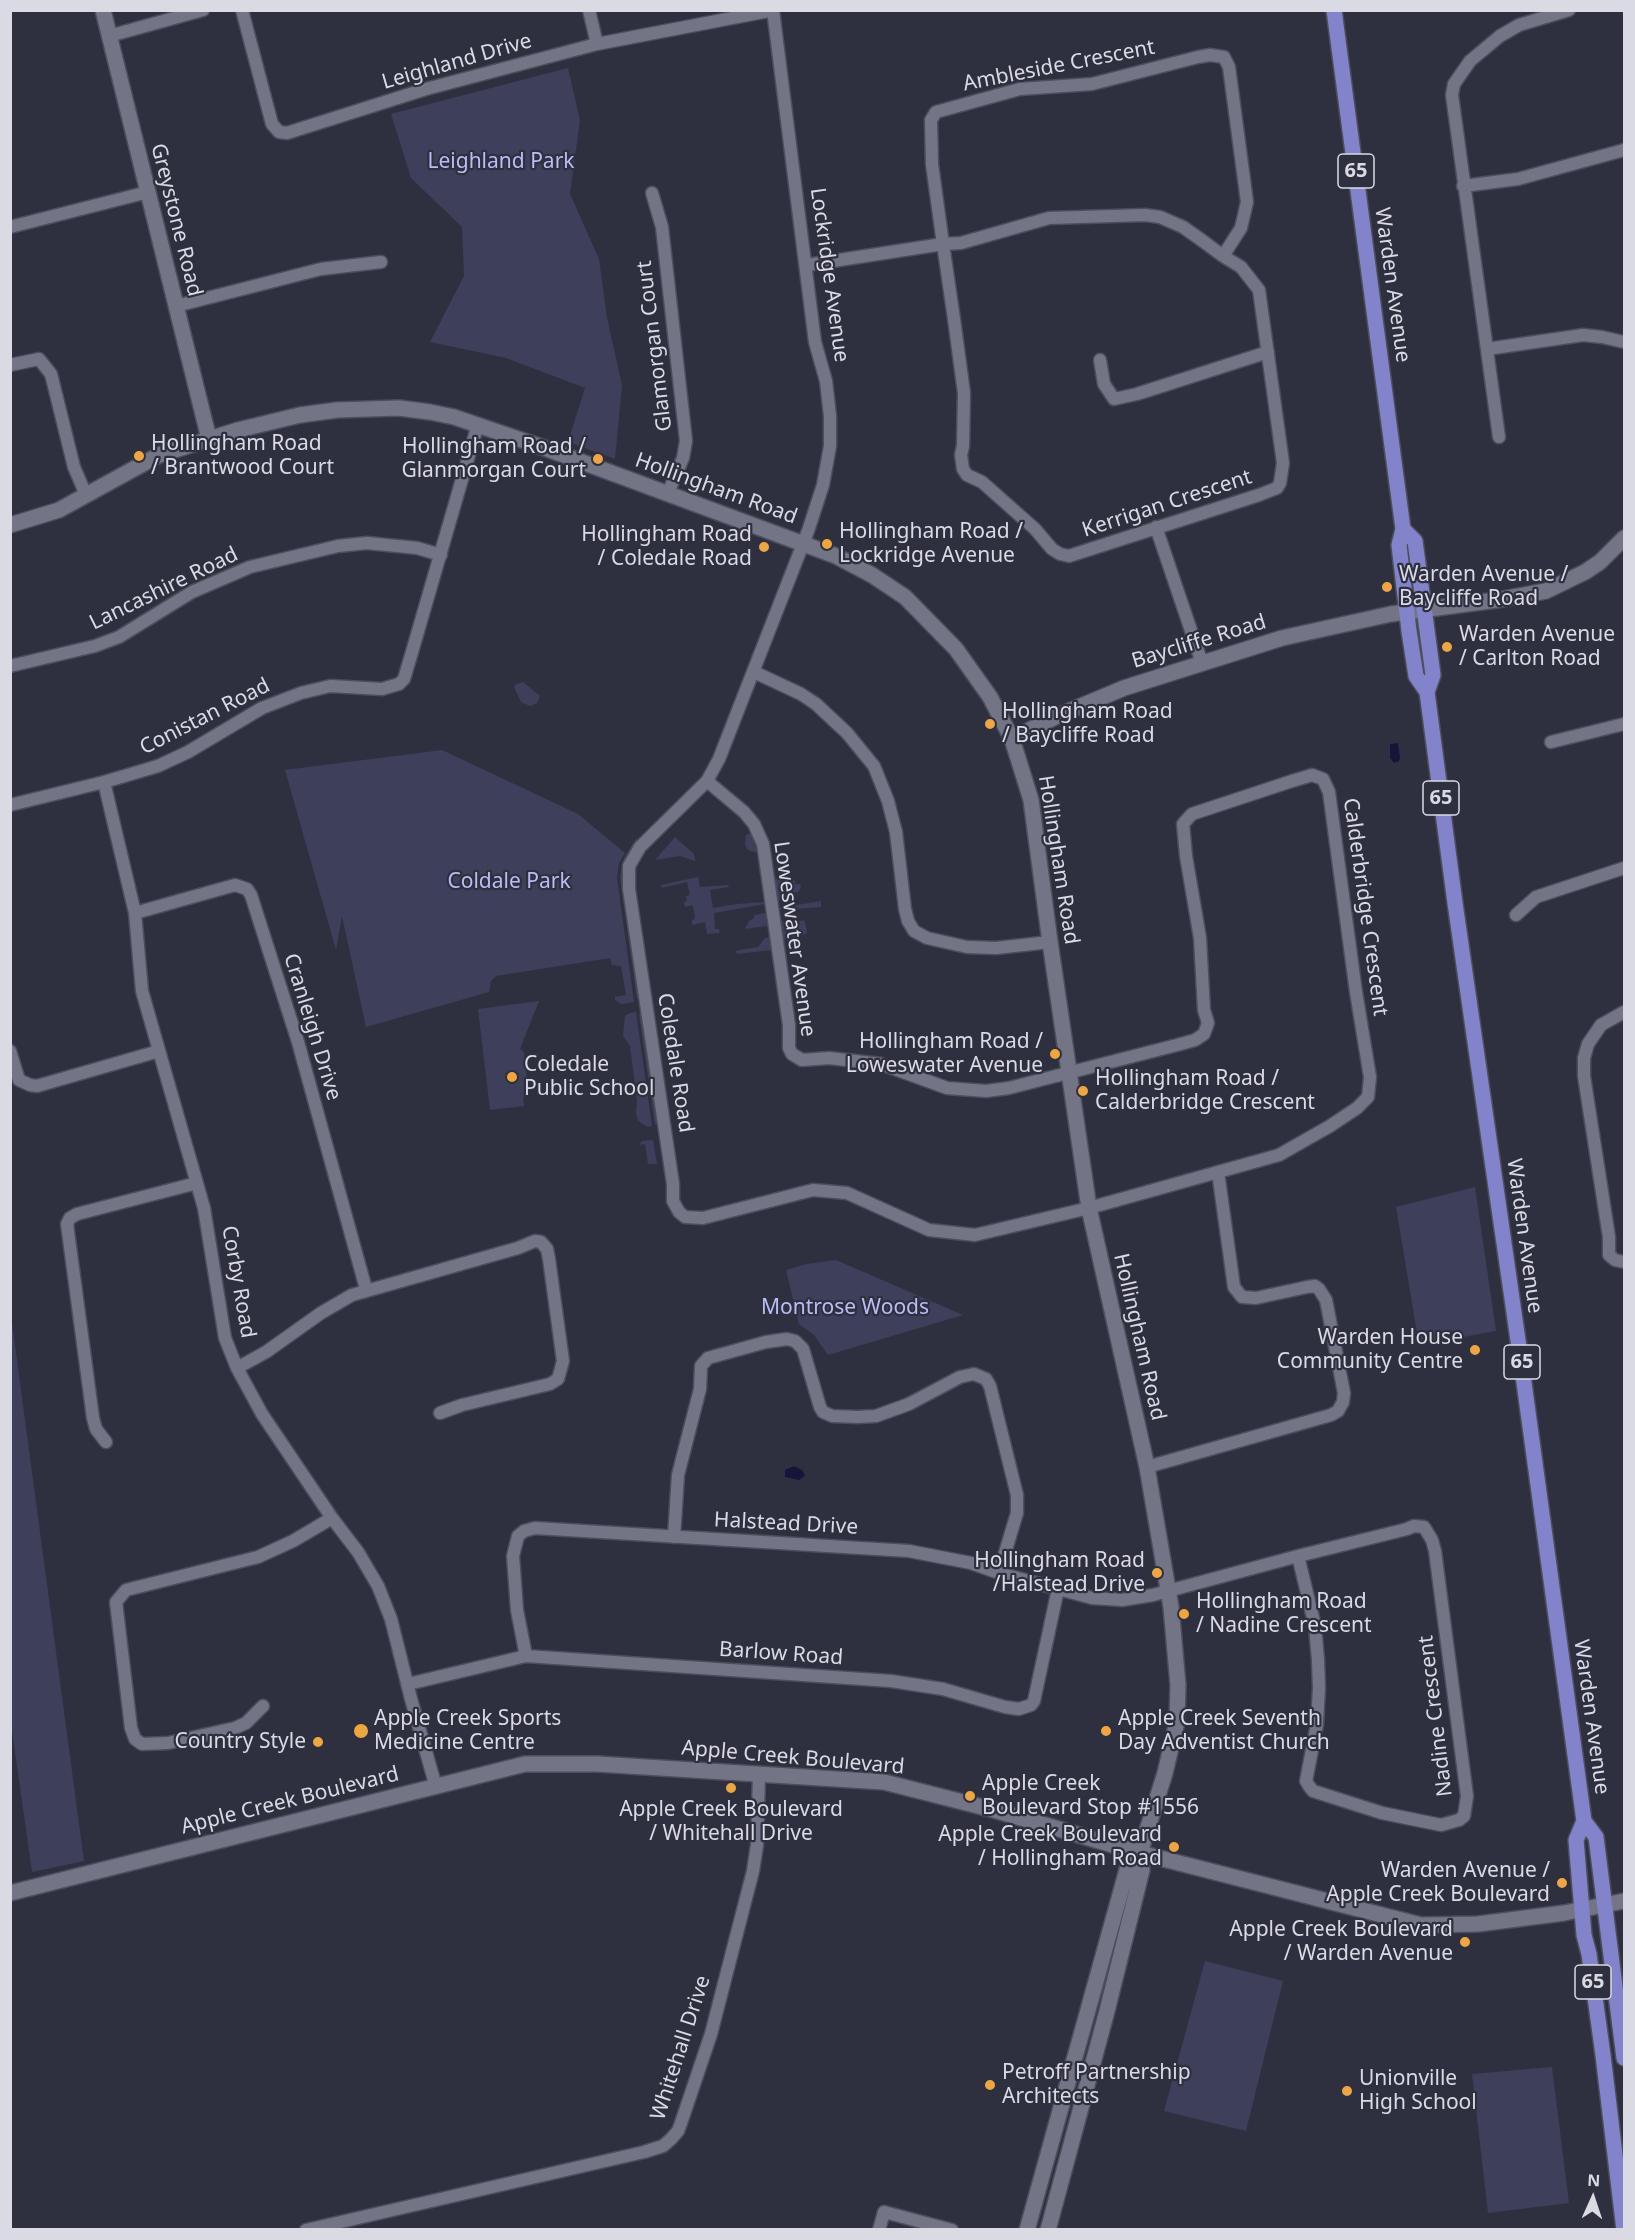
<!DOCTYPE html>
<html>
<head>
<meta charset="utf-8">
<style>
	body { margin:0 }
	#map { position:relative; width:1635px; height:2240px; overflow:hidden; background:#2f303f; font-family:"Noto Sans",sans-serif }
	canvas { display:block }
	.frame { position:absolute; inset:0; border:12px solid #d9dae4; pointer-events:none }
	.north { position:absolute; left:1563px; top:2168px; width:60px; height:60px; -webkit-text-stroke:4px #2f303f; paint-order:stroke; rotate:3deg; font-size:16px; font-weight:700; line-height:24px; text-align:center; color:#d9dae4 }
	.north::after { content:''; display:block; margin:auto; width:21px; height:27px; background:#d9dae4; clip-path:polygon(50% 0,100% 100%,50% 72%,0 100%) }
</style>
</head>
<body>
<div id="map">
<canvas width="1635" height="2240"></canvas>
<div class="frame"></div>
<div class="north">N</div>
</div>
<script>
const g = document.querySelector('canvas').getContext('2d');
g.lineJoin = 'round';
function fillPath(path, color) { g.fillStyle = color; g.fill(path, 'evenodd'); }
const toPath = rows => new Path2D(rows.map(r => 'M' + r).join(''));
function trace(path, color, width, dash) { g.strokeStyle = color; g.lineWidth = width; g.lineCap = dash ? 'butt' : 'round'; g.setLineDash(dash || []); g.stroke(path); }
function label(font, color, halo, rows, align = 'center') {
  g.font = font + ' "Noto Sans",sans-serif'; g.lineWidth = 4.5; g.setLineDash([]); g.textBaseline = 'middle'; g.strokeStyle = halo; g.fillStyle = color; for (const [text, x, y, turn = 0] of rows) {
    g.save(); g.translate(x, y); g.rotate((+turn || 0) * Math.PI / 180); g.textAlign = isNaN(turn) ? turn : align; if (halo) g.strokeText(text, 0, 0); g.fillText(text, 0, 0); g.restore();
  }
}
fillPath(toPath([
	[568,68,580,120,570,194,599,259,607,318,622,385,615,459,568,442,585,388,506,358,430,342,464,276,462,227,411,178,391,114],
	[523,682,540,696,537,703,530,706,521,702,514,687,516,684],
	[442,750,578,814,625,853,619,863,617,877,634,1002,621,1004,615,1000,615,997,626,995,621,966,612,965,610,958,496,976,491,981,489,992,366,1027,342,916,336,950,285,770],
	[752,833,754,838,757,853,748,850,745,845,746,835],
	[675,837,694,854,695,861,680,856,655,860],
	[636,839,640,842,633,849,640,996,637,999,620,877,624,858],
	[698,877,700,887,728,885,729,887,710,890,713,908,737,904,765,902,765,904,714,913,715,929,719,929,720,933,707,934,705,922,692,925,692,920,695,919,693,905,685,907,684,902,687,901,686,896,690,895,687,882,662,888,661,885],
	[789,878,789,881,795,880,795,884,800,884,801,888,798,892,792,893,787,899,777,900,775,879],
	[821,901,821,907,779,910,779,908],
	[766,913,767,926,745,929,749,921,754,918,754,915],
	[793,920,797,922,804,920,807,930,806,934,798,935,797,938,783,940,781,921],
	[769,937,771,950,737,954,736,951,740,950,758,947,765,938],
	[539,1001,520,1049,524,1052,529,1096,523,1097,524,1106,490,1110,478,1009],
	[636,1012,652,1126,648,1127,638,1121,636,1113,637,1101,630,1046,623,1036,625,1016,630,1013],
	[639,1014,644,1016,658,1121,655,1125],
	[653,1140,657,1164,648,1164,645,1144,639,1145,642,1141],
	[1475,1187,1496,1331,1419,1345,1396,1207],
	[836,1260,963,1315,828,1355,814,1335,799,1324,786,1270,807,1264],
	[10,1308,84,1861,32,1872,10,1717],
	[1205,1961,1283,1981,1246,2131,1164,2111],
	[1552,2067,1569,2203,1488,2213,1472,2074]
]), '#3e3f5b');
fillPath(toPath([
	[1398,743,1400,758,1399,761,1394,763,1390,758,1390,744],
	[794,1466,802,1470,805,1475,802,1478,799,1480,785,1477,785,1470]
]), '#17143a');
const street = toPath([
	[242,10,272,124,279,132,287,133,426,89,597,44,774,10],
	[589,10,597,44],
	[109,36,203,10],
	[1463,186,1518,179,1624,150],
	[652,193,662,227,686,441,683,458,668,493],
	[10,227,148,192],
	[807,265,943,244,961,243,1049,218,1145,215,1160,217,1183,227,1200,239,1223,256,1241,267,1259,290,1283,463,1280,483,1277,488,1259,495,1069,556,1060,554,1052,549,1035,529,982,482,967,475,963,469,961,455,963,446,964,393,954,319,943,244,932,164,931,120,936,112,1020,89,1092,84,1198,57,1210,55,1224,57,1229,67,1247,202,1241,228,1223,256],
	[176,306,321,269,381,262],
	[1487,349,1583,335,1602,337,1624,342],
	[1100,360,1104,384,1114,399,1137,394,1268,352],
	[10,365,39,359,51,374,74,467,86,495],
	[1499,437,1452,95,1454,84,1470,61,1500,36,1519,25,1569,10],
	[1156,527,1202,663],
	[10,666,95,646,119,637,192,592,250,567,338,546,367,543,417,548,441,555],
	[754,672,801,694,816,704,847,733,874,766,888,801,896,832,905,909,908,921,914,931,927,938,967,947,996,948,1050,942],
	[1551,742,1624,724],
	[707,781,744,812,754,824,763,844,789,1025,789,1048,792,1054,802,1060,829,1058,881,1064,947,1088,986,1091,1009,1088,1177,1045,1195,1040,1204,1034,1208,1023,1204,1010,1200,938,1186,856,1183,824,1192,814,1292,781,1312,775,1323,779,1329,792,1356,992,1370,1077,1368,1097,1357,1108,1330,1126,1279,1155,1089,1208,975,1235,929,1230,847,1193,813,1190,703,1218,685,1217,679,1212,673,1201,673,1184,629,889,629,866,640,847,707,781,719,759,808,531,823,485,830,446,830,416,826,381,815,342,773,10],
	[104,782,135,913,142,991,204,1208,225,1338,237,1368,262,1414,332,1518,358,1552,378,1586,391,1619,411,1699,436,1787],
	[10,805,104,782,158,766,188,752,262,708,301,693,330,686,382,689,399,684,404,679,412,652,478,424],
	[135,913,235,885,247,889,251,895,298,1042,366,1289],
	[1516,915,1536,897,1624,868],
	[1624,1012,1601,1025,1588,1044,1584,1058,1584,1076,1609,1237,1609,1255,1615,1260,1624,1262],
	[10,1051,19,1080,30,1085,37,1086,159,1051],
	[237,1368,266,1352,321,1313,352,1295,518,1248,535,1241,541,1242,547,1249,549,1259,563,1361,558,1379,550,1384,462,1405,440,1413],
	[106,1442,96,1429,93,1418,67,1224,70,1218,77,1214,197,1183],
	[1147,1467,1331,1415,1338,1411,1343,1402,1344,1393,1326,1300,1319,1289,1315,1286,1307,1287,1256,1298,1242,1297,1234,1287,1218,1172],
	[674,1537,678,1475,700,1389,701,1366,708,1358,766,1342,787,1339,795,1341,803,1349,820,1407,823,1412,832,1416,858,1417,876,1416,909,1404,960,1377,974,1374,986,1379,990,1386,1017,1495,1017,1513,999,1573],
	[526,1656,517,1610,513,1556,518,1536,524,1531,535,1528,909,1551,971,1563,999,1573,1092,1598,1122,1600,1153,1595,1298,1556,1407,1529,1414,1526,1424,1527,1432,1540,1435,1551,1467,1796,1464,1816,1459,1820,1441,1825,1382,1813,1313,1791,1309,1786,1306,1781,1317,1724,1319,1688,1318,1660,1315,1626,1298,1556],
	[408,1684,526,1656,891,1681,943,1689,1005,1707,1019,1709,1031,1705,1034,1701,1058,1589],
	[263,1706,246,1723,235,1728,168,1743,142,1744,135,1739,131,1728,116,1602,126,1590,258,1557,293,1541,332,1518],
	[306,2230,644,2152,663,2146,671,2139,678,2131,681,2123,711,2034,753,1871,757,1845,759,1775],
	[879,2230,884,2212,952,2230]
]);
const secondary = toPath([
	[103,10,209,439],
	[10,525,59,510,159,455,238,430,300,415,337,410,399,408,430,412,454,417,539,446,836,556,872,575,905,597,956,649,990,697,1012,739,1031,800,1050,942,1089,1208,1147,1467,1171,1607,1178,1685,1177,1722,1165,1773,1140,1853,1128,1866,1027,2230],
	[1012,739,1055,717,1124,688,1282,638,1391,614,1497,600,1546,591,1585,572,1600,562,1624,538],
	[10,1893,525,1764,597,1764,884,1782,994,1810,1140,1853,1421,1925,1478,1924,1564,1913,1624,1901],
	[1048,2230,1107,2011,1142,1870,1140,1853]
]);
const primary = toPath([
	[1334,10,1403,529,1399,545,1409,631,1416,676,1427,692],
	[1403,529,1415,541,1433,675,1427,692,1455,903,1522,1368,1584,1821,1576,1840,1584,1935,1589,1954,1603,2055,1624,2230],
	[1584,1821,1596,1837,1624,2058]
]);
trace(street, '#4d4e5b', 15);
trace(secondary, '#4d4e5b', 18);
trace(primary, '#4d4e5b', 18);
trace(street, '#737586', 12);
trace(secondary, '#737586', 15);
trace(primary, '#8283ca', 15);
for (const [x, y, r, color] of [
	[139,456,6,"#f0a63e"],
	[598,459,6,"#f0a63e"],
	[827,544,6,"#f0a63e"],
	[764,547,6,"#f0a63e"],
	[1387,587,6,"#f0a63e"],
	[1447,647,6,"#f0a63e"],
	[990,724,6,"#f0a63e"],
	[1055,1054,6,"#f0a63e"],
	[512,1077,6,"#f0a63e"],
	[1083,1091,6,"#f0a63e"],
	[1475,1350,6,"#f0a63e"],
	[1157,1573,6,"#f0a63e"],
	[1184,1614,6,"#f0a63e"],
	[361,1731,8,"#f0a63e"],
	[1106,1731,6,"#f0a63e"],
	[318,1742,6,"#f0a63e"],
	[731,1788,6,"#f0a63e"],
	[970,1796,6,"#f0a63e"],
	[1174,1847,6,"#f0a63e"],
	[1562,1883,6,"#f0a63e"],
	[1465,1942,6,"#f0a63e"],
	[990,2085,6,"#f0a63e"],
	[1347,2091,6,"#f0a63e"]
]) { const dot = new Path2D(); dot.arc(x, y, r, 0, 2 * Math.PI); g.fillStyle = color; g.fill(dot); trace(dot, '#2f303f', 2); }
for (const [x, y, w] of [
	[1356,171,36],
	[1441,798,36],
	[1522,1362,36],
	[1593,1982,36]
]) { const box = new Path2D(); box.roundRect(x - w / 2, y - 17, w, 34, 4.5); g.fillStyle = '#2f303f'; g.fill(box); trace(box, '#d9dae4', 1.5); }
label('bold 20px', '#d9dae4', null, [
	["65",1356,171],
	["65",1441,798],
	["65",1522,1362],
	["65",1593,1982]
]);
label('21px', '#d9dae4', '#2f303f', [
	["Leighland Drive",457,62,-16],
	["Ambleside Crescent",1059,66,-11],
	["Greystone Road",176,220,76],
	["Lockridge Avenue",829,275,82],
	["Warden Avenue",1392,285,82],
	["Glamorgan Court",655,346,-97],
	["Hollingham Road",716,489,20],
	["Kerrigan Crescent",1167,504,-18],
	["Lancashire Road",164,589,-26],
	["Baycliffe Road",1199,642,-17],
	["Conistan Road",205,717,-27],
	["Hollingham Road",1058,860,81],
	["Calderbridge Crescent",1365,907,82],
	["Loweswater Avenue",794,939,82],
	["Cranleigh Drive",312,1027,73],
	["Coledale Road",675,1063,81],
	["Warden Avenue",1524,1236,82],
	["Corby Road",238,1282,80],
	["Hollingham Road",1139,1337,77],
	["Halstead Drive",786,1524,3],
	["Barlow Road",781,1654,4],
	["Nadine Crescent",1436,1716,-97],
	["Warden Avenue",1591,1717,82],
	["Apple Creek Boulevard",793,1758,5],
	["Apple Creek Boulevard",290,1801,-14],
	["Whitehall Drive",681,2048,-72]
]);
label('21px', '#b9bcf6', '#2f303f', [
	["Leighland Park",501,162],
	["Coldale Park",509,882],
	["Montrose Woods",845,1308]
]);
label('21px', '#d9dae4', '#2f303f', [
	["Hollingham Road",151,444],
	["/ Brantwood Court",151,468],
	["Hollingham Road /",586,447,"right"],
	["Glanmorgan Court",586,471,"right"],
	["Hollingham Road /",839,532],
	["Lockridge Avenue",839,556],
	["Hollingham Road",752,535,"right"],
	["/ Coledale Road",752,559,"right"],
	["Warden Avenue /",1399,575],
	["Baycliffe Road",1399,599],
	["Warden Avenue",1459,635],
	["/ Carlton Road",1459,659],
	["Hollingham Road",1002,712],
	["/ Baycliffe Road",1002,736],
	["Hollingham Road /",1043,1042,"right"],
	["Loweswater Avenue",1043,1066,"right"],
	["Coledale",524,1065],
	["Public School",524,1089],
	["Hollingham Road /",1095,1079],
	["Calderbridge Crescent",1095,1103],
	["Warden House",1463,1338,"right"],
	["Community Centre",1463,1362,"right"],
	["Hollingham Road",1145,1561,"right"],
	["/Halstead Drive",1145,1585,"right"],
	["Hollingham Road",1196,1602],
	["/ Nadine Crescent",1196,1626],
	["Apple Creek Sports",374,1719],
	["Medicine Centre",374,1743],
	["Apple Creek Seventh",1118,1719],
	["Day Adventist Church",1118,1743],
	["Country Style",306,1742,"right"],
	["Apple Creek",982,1784],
	["Boulevard Stop #1556",982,1808],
	["Apple Creek Boulevard",731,1810,"center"],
	["/ Whitehall Drive",731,1834,"center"],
	["Apple Creek Boulevard",1162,1835,"right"],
	["/ Hollingham Road",1162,1859,"right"],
	["Warden Avenue /",1550,1871,"right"],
	["Apple Creek Boulevard",1550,1895,"right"],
	["Apple Creek Boulevard",1453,1930,"right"],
	["/ Warden Avenue",1453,1954,"right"],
	["Petroff Partnership",1002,2073],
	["Architects",1002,2097],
	["Unionville",1359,2079],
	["High School",1359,2103]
], 'left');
</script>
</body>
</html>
